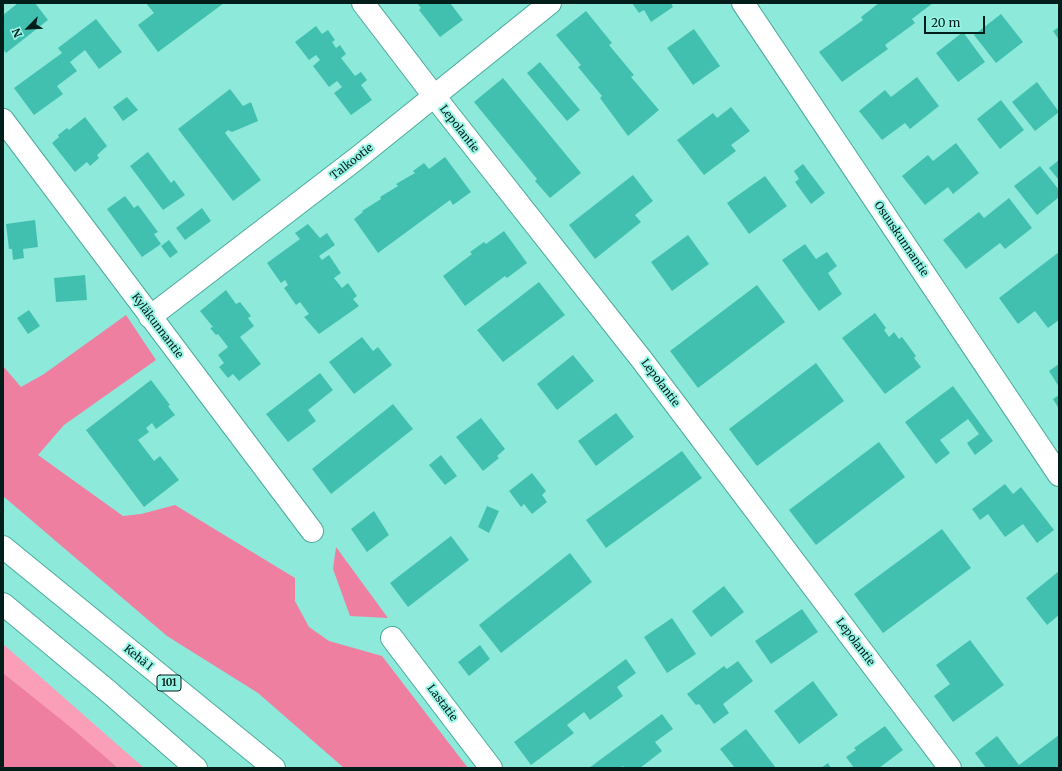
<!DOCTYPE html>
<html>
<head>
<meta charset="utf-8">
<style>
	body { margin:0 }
	#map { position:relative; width:1062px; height:771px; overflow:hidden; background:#8de9da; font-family:Merriweather,serif }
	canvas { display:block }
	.frame { position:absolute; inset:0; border:4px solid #011e1a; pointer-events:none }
	.north { position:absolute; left:8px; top:8px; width:40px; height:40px; -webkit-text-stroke:3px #9af6e7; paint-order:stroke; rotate:246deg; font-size:11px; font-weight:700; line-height:16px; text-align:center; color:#011e1a }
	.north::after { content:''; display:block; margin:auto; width:14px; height:18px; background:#011e1a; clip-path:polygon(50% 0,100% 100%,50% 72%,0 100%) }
	.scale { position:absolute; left:924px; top:16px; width:61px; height:18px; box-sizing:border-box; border:2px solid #011e1a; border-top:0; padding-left:5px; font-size:12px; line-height:14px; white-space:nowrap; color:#011e1a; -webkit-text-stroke:3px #9af6e7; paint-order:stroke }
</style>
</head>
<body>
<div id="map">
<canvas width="1062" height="771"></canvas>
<div class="frame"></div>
<div class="north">N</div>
<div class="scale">20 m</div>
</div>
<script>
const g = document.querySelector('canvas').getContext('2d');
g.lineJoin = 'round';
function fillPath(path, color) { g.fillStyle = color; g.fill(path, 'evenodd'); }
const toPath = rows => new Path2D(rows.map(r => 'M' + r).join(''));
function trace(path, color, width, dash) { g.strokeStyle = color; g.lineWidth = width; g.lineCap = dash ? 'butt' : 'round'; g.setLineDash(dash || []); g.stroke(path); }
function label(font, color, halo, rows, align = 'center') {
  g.font = font + ' Merriweather,serif'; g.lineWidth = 4; g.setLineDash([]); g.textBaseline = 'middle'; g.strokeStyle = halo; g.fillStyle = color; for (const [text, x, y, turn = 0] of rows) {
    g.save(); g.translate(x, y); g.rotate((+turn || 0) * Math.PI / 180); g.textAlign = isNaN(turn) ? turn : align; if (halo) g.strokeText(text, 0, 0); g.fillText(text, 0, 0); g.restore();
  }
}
fillPath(toPath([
	[3,644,144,768,118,768,3,673]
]), '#fb9fb9');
fillPath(toPath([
	[126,315,156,360,64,425,38,455,123,516,141,514,175,505,295,578,295,601,309,627,329,641,382,656,468,768,344,768,258,693,167,636,3,496,3,366,21,387,44,374],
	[336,547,388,618,350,616,333,569],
	[3,673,74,730,118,768,3,768]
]), '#ef7fa1');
fillPath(toPath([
	[18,3,35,3,48,20,6,53,3,49,3,15],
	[146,3,224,3,158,52,138,25,154,13],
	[417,3,450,3,463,20,440,37,419,10,421,8],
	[632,3,671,3,673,7,651,22,644,10,639,13],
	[879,3,933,3,912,19,915,23,885,45,888,49,842,82,819,52,863,20,861,17],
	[586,11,612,43,609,45,634,75,631,77,659,110,628,136,600,98,602,96,578,67,581,65,556,35],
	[1001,14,1023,42,996,63,974,35],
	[96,19,122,52,99,69,85,50,70,62,77,71,57,86,63,94,34,115,14,88,62,53,58,48],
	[316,26,322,34,328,30,335,40,332,42,336,48,340,45,346,54,341,58,355,76,361,72,367,80,361,85,372,100,351,115,334,93,342,87,337,81,329,87,313,66,320,60,316,55,309,60,295,42],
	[1059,27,1059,40,1053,31],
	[694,29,720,66,693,85,667,48],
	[963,32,985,62,958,82,936,53],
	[540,62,580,110,567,121,527,73],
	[917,77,939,106,910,129,905,123,882,140,859,111,885,90,891,97],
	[503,78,581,173,550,198,535,181,537,179,474,102],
	[1037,82,1059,112,1035,131,1012,102],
	[230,89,243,106,251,102,258,121,232,132,228,130,225,133,261,180,233,201,178,129],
	[127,97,138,110,123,121,113,107],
	[1001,100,1024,130,1000,149,977,119],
	[731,107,750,131,731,145,736,151,704,175,677,140,713,113,717,118],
	[85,117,107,146,97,155,99,158,90,166,87,162,75,172,52,143,59,137,58,135,67,128,69,130],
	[956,143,979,173,953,194,948,187,925,205,902,176,928,155,933,161],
	[148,152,171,183,174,180,185,195,163,210,130,166],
	[445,157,471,192,453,205,450,200,378,253,354,219,363,212,362,211,381,199,380,197,398,186,396,184,415,173,413,171,424,163,429,169],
	[1059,160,1059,180,1049,168],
	[803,164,825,193,811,204,795,182,799,179,794,171],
	[1040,166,1059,190,1059,197,1037,215,1014,186],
	[633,175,653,201,635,215,641,222,595,259,569,225],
	[765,176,787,206,749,234,727,203],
	[125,196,134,208,138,205,158,232,154,234,161,244,142,257,107,209],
	[1009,198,1032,228,1005,249,1000,243,966,269,943,240,979,212,984,218],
	[202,208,211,221,185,240,176,228],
	[35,220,38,247,23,249,24,258,13,260,12,249,9,249,6,224],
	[308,224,320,238,327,233,335,245,319,256,322,260,329,255,341,273,334,278,342,288,348,283,357,296,353,299,359,306,319,334,304,317,309,314,300,302,296,305,284,288,288,285,285,280,281,283,267,263,300,239,295,233],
	[504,231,527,263,507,278,505,276,465,306,443,276,472,254,470,252,484,242,486,244],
	[688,235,709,264,672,291,651,262],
	[169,240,178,252,170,258,161,246],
	[805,244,816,259,827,252,837,266,828,273,842,294,819,311,782,260],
	[1059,252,1059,320,1048,328,1035,311,1018,324,999,298],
	[85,275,87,300,56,302,54,278],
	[539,282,565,315,503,362,477,330],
	[757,285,785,322,698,388,670,351],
	[226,290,236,304,240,302,251,316,248,318,254,326,240,337,261,364,239,381,233,374,228,378,219,367,224,363,218,355,228,347,218,334,216,335,210,328,213,327,200,311],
	[29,310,40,326,28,334,17,318],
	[875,313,886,328,884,330,889,337,894,332,899,339,902,337,916,356,914,358,921,367,885,394,842,338],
	[362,337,373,351,378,347,392,365,354,394,329,362],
	[573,355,594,381,557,410,537,384],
	[816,363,844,401,757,466,729,429],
	[1059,364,1059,387,1049,371],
	[320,373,333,390,308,410,316,421,288,442,266,414],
	[151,380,170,405,168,406,175,415,156,429,152,423,146,428,149,432,138,440,154,461,160,456,179,480,144,507,86,430],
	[953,386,993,441,975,455,967,443,979,434,968,419,940,440,950,453,936,464,905,422],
	[1059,395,1059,409,1053,399],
	[393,404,413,429,331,494,312,469],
	[616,413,634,437,596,466,578,441],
	[481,418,505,449,497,456,499,458,483,471,456,437],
	[879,442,905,477,816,545,789,510],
	[682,451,702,478,606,548,586,520],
	[441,455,457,476,445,485,429,465],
	[532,473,546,491,542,495,547,502,532,514,524,504,521,507,509,491],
	[1005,484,1013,494,1021,487,1054,530,1037,543,1023,524,1005,537,988,514,980,520,972,509],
	[487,506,499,511,489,533,478,527],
	[374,511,389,535,367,552,351,529],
	[942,529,971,568,883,633,854,594],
	[451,536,469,560,408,607,390,583],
	[570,553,592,582,501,653,479,625],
	[1059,571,1059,615,1047,625,1026,598],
	[724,586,744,612,711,637,692,611],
	[802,609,818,632,771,664,755,641],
	[672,618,696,654,667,673,644,637],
	[970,640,1004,685,953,722,934,696,950,684,936,665],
	[480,645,490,659,469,676,458,662],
	[626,659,636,673,617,687,623,696,590,720,584,712,567,725,574,733,531,765,514,742],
	[738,661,753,681,723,704,729,713,714,724,699,704,696,705,687,694,724,666,727,669],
	[813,681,838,715,799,744,774,711],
	[662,714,673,729,655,742,662,751,640,768,625,768,623,766,620,768,589,768],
	[885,726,903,750,879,768,854,768,846,757,856,750,854,748],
	[746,729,776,768,735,768,720,749],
	[1059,735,1059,768,986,768,975,753,997,736,1019,765],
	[828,763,831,768,821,768]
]), '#42c0af');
const minor = toPath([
	[363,3,434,96,642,360,950,768],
	[743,3,1059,475],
	[3,120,312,531],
	[150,317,356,159,550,3],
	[392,638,491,768]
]);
const highway = toPath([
	[3,547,274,768],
	[3,604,109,692,196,768]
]);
trace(minor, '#4daa9c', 24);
trace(highway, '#4daa9c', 24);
trace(minor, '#fff', 22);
trace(highway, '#fff', 22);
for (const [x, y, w] of [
	[169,683,24]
]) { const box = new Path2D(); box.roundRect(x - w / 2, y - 8, w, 16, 3); g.fillStyle = '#9af6e7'; g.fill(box); trace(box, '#011e1a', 1); }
label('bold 10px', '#011e1a', null, [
	["101",169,683]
]);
label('11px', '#011e1a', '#9af6e7', [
	["Lepolantie",459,129,52],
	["Talkootie",352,162,-38],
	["Osuuskunnantie",901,239,56],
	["Kyläkunnantie",157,326,53],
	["Lepolantie",660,383,53],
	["Lepolantie",855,642,53],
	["Kehä I",138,658,39],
	["Lastatie",442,703,53]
]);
</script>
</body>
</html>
